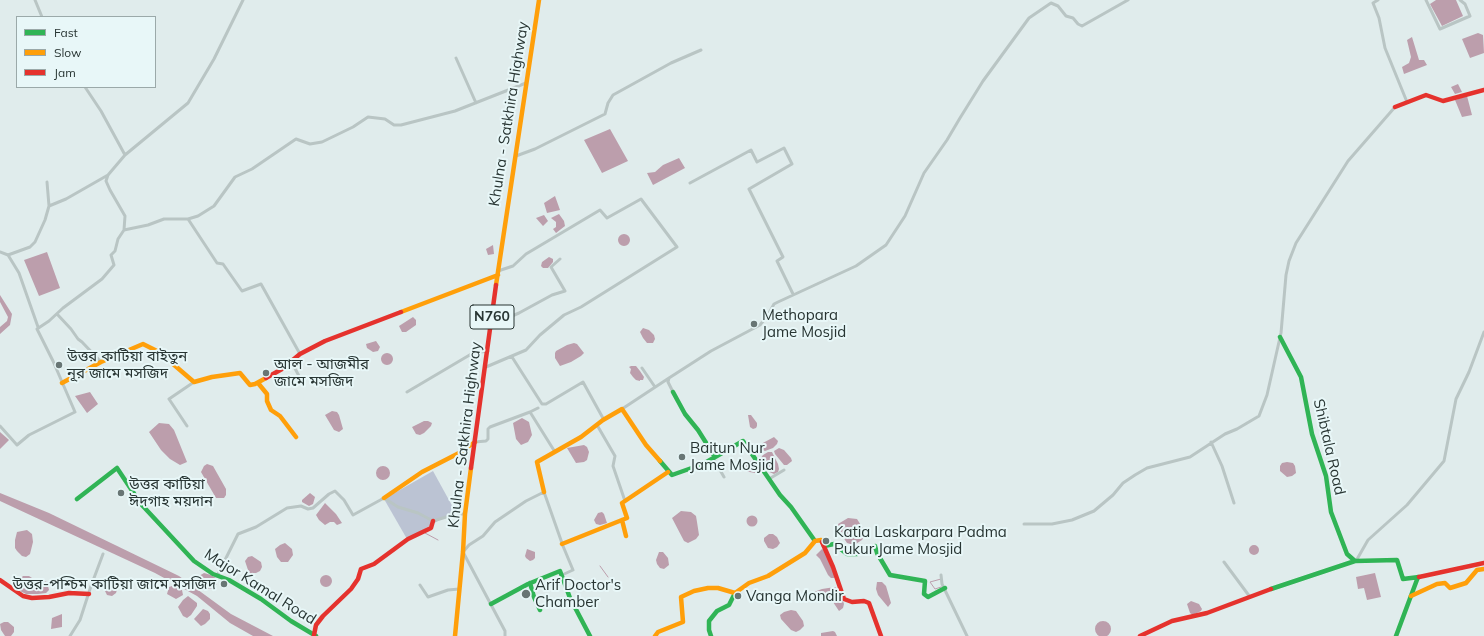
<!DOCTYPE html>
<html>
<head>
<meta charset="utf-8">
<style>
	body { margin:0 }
	#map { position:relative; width:1484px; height:636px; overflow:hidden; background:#e0ecec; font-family:Mulish,sans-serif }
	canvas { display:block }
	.legend { position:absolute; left:16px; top:16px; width:140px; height:72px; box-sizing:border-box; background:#e8f7f8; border:1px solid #9ba9a9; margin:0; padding:5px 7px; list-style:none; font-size:12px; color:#283533 }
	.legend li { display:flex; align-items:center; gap:8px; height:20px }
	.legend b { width:20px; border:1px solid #9ba9a9 }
</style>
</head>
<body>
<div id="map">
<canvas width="1484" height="636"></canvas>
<ul class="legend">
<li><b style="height:5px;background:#30b455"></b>Fast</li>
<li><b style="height:5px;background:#ff9f0a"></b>Slow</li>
<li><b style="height:5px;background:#e5322d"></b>Jam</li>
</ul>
</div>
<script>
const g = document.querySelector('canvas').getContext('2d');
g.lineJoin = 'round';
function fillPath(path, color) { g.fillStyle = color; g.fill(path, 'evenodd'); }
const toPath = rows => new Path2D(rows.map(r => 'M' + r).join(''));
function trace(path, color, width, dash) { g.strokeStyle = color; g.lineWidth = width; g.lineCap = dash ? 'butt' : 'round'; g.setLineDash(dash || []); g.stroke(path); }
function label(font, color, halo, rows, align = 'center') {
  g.font = font + ' Mulish,"Noto Sans Bengali",sans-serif'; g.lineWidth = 4; g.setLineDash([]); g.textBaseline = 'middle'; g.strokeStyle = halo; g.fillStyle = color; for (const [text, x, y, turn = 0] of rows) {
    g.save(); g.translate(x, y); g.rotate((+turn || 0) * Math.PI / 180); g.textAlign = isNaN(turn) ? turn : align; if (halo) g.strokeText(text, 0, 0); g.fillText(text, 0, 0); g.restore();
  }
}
fillPath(toPath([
	[433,471,455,511,407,539,384,499]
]), '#bbc3d3');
fillPath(toPath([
	[1436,0,1456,0,1463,16,1442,26,1430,4],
	[1478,33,1483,35,1484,53,1470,58,1462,39],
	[1412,37,1419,60,1424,60,1427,65,1404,74,1402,67,1409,63,1411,57,1407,40],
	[1458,84,1462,92,1455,94,1451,87],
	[1467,96,1472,115,1462,117,1455,100],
	[610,129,628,161,602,173,584,140],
	[679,158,685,168,653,185,647,173,655,172,663,165],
	[555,196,560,210,547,213,544,203],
	[559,214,564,221,565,226,556,233,553,229,556,227,556,222,551,218],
	[544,215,548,221,543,226,536,218],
	'618 240a6 6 0 1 1 12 0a6 6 0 1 1-12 0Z',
	[493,245,494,254,488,255,486,249],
	[47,252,60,288,39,296,24,260],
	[549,257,553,259,553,262,548,268,543,268,541,266,542,262],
	[0,295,12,314,10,325,0,334,0,327,7,321,8,317,0,302],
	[413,317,416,320,416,325,406,332,402,332,399,326],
	[643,328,649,330,654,335,655,339,653,343,647,343,643,338,640,332],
	[376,341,380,347,378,351,373,352,367,348,366,344],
	[574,343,577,344,584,353,581,356,571,362,560,366,555,358,555,353,556,351,567,345],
	'381 359a6 6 0 1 1 12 0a6 6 0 1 1-12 0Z',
	[631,366,636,366,640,371,644,377,643,380,640,380,640,381,636,380,633,377,630,373,631,369,629,367],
	[90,392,98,404,87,413,75,396],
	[332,411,337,412,339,415,343,429,339,432,334,430,325,415],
	[748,415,751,415,757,423,757,426,756,428,753,429,750,427],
	[522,418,529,422,532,435,528,442,521,445,516,439,513,423],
	[424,421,428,421,432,423,431,426,424,433,420,435,416,434,412,427],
	[159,423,169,424,174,430,187,462,180,465,170,459,161,450,149,432],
	[0,432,9,440,0,449],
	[774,437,778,441,777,444,773,448,765,451,760,449,761,444],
	[584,445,587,447,589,452,587,460,584,462,576,463,567,448],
	[779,448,784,450,791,458,792,461,787,465,784,465,775,454,774,451],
	[768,452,772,452,778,464,779,469,778,472,774,474,767,471,760,459,763,455],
	[751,461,758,468,758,470,755,473,744,471,743,466],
	[1287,462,1293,463,1295,466,1296,473,1292,476,1287,477,1280,471,1280,466,1282,463],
	[207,464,213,466,226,489,226,495,224,498,216,498,201,472,204,466],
	'376 473a7 7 0 1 1 14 0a7 7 0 1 1-14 0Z',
	[0,493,49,513,179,576,231,614,273,636,253,636,230,623,197,596,155,573,0,501],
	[310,493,315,497,313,504,309,506,302,502,302,500],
	[325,503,336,514,342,523,337,525,334,522,330,522,325,525,319,520,316,515],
	[681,511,691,512,696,516,697,522,699,535,696,539,688,543,684,541,672,518],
	[602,512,604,514,607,523,600,525,596,524,594,520,598,513],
	'746.5 521a5.5 5.5 0 1 1 11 0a5.5 5.5 0 1 1-11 0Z',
	[848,518,857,519,864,530,864,537,862,540,854,545,847,543,837,528,838,524],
	[27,530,32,534,33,542,30,554,26,557,22,556,17,551,15,548,15,540,17,532],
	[769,534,773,534,777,537,780,543,777,547,773,549,768,548,764,541,764,538],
	[285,543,292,549,293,555,288,562,281,562,277,557,275,549,280,545],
	'1249 550a5 5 0 1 1 10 0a5 5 0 1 1-10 0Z',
	[527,549,535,552,535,558,533,560,530,561,526,558,525,556],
	[822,549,824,550,835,577,834,578,831,578,828,575,820,559,816,555],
	[659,552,663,552,668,558,669,565,664,569,660,568,657,564,656,560],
	[252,556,261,562,262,567,260,571,256,573,249,573,245,561,248,557],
	[204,573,211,575,216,578,217,584,213,589,207,589,199,581,199,576],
	[1375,573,1381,597,1367,600,1364,588,1358,589,1356,577],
	'320 581a6 6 0 1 1 12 0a6 6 0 1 1-12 0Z',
	[19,576,21,578,23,576,29,576,32,578,47,582,49,590,46,593,38,594,26,594,20,591,16,587],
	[113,581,119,583,116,593,112,596,107,595,103,587,105,584],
	[877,582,882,582,886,586,891,603,888,607,878,595,876,589],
	[172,586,182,590,183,595,176,599,167,594,169,587],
	[835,587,840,592,844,604,843,608,839,611,833,602,826,601,822,602,818,601,814,597,814,592,822,589],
	[188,596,197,603,197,606,191,615,187,618,183,616,178,607,183,600],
	[1191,601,1199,604,1202,609,1201,611,1193,615,1190,613,1187,604],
	[203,609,208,611,210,614,210,619,205,624,201,626,194,619],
	[791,610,796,611,803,621,804,626,800,630,796,632,791,630,781,619,780,615,784,612],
	[62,614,62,627,51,629,52,618],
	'1095 629a8 8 0 1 1 16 0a8 8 0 1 1-16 0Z',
	[4,622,8,622,14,627,14,632,11,636,5,636,1,630,0,624],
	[833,631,835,632,837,636,821,636,821,633]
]), '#bc9eac');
trace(toPath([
	[425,533,438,540],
	[600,566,608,577],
	[941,579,930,582,935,589,941,587]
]), '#bc9eac', 1);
trace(toPath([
	[35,0,42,17],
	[1378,0,1373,3,1379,18,1385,48,1407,102],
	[1426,0,1440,29,1470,16,1465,4,1460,0],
	[456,58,476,103],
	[85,87,101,111,125,155],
	[516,156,535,149,605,114,608,103,613,95,671,63,701,50],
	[47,182,49,206],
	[690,183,751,150,757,162,784,148,792,164,749,189,783,257,777,261,793,294],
	[188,219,217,263,223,264,242,291,261,284,300,354],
	[124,230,148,225,164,219,188,219,198,216,214,206,235,177,252,169,296,139,310,144,322,142,353,127,368,117,385,119,394,125,401,125,455,111,526,83],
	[0,252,8,255],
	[57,314,71,329,78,339,82,342,101,362],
	[491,325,519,313,552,295,565,291,551,267,560,259],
	[38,327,19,273,8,255,30,247,35,242,45,220,49,206,66,199,108,175],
	[512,357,542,404,546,404,583,382,604,420],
	[291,361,299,376],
	[486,367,526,350,540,335,564,315,581,307,677,247,641,199,607,218,600,210,526,254,513,266,498,271],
	[642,368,655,387],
	[407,392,473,353,488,351],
	[673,392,668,382,669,378,711,351,760,325,768,315,774,304,778,302,856,266,886,245,905,216,924,173,947,140,960,118,983,81,1029,18,1051,3,1058,6,1066,16,1073,18,1078,24,1082,26,1128,0],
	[622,409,669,378],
	[530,412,555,452],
	[597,425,615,456,613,466,625,501],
	[0,426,17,445,29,435,75,412,53,361,37,329,49,321,63,308,102,279,114,265,111,255,115,251,118,239,124,230,125,216,110,190,106,181,108,175,125,155,188,103,214,59,243,0],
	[187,426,169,399,194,382],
	[475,442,486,441,488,439,488,429,490,427,530,412,538,408],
	[1211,442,1222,466,1234,503],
	[713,458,724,477],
	[769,479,784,470],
	[1024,524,1052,524,1072,520,1094,511,1113,495,1123,483,1135,475,1147,468,1190,457,1225,434,1237,429,1259,416,1267,395,1281,333,1286,275,1289,261,1296,243,1348,161,1395,107],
	[1356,561,1368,540,1407,505,1444,461,1456,399,1469,372,1484,332],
	[1224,562,1250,597],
	[941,575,942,584,967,636],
	[217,576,238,534,256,527,287,508,301,506,308,509,313,508,329,494,335,491,344,500,353,515,384,498,398,507,418,513,433,521,456,514,465,514],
	[420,585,428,597,448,590,459,589],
	[70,636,80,620,91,586,103,554],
	[505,636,505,631,463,552,469,545,483,536,495,522,526,501,544,492,563,546,573,570,562,575]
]), '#b9c5c4', 3);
trace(toPath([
	[1280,337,1301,377,1312,434,1326,476,1331,512,1347,554,1355,561,1397,560,1403,579,1419,577],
	[673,392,685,414,698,430,715,457],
	[660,461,672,475,703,464,743,441,780,495,791,507,815,541],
	[77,499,117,468,141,504,194,561,213,574,229,580,261,599,291,621,316,636],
	[824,546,834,544,847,554,857,554,875,546,877,553,890,575,925,581,924,594,928,597,945,588],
	[530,583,534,597,540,610],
	[1271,589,1355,561],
	[491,604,528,584,560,571,570,598,590,636],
	[711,636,709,630,709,621,717,611,729,605,735,593],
	[1396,636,1418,577]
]), '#30b455', 4.5);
trace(toPath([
	[496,285,539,0],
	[401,312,498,275],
	[62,383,101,362,143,344,159,352,194,382,212,377,240,373,250,385,255,384,266,378],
	[258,383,267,394,267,401,271,410,280,416,296,437],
	[544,492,537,462,581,437,603,420,622,409,646,445,660,461],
	[384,498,422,472,459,453,475,442],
	[622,520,626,536],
	[562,544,627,518,622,503,668,472],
	[1411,596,1437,584,1445,583,1450,588,1466,583,1477,570,1484,569],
	[455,636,463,552,465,514,471,468],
	[655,636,658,632,683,622,681,597,694,591,708,588,718,588,735,593,749,583,768,576,805,553,815,541,821,540,822,542]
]), '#ff9f0a', 4.5);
trace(toPath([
	[1395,107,1426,95,1443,101,1484,90],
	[266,378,282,369,300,354,325,341,401,312],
	[471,468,496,285],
	[822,542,833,567,844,599,852,602,864,601,869,603,881,636],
	[1419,577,1484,563],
	[0,580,23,596,32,598,49,597,69,593,89,594],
	[314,635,316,625,323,616,351,589,358,579,361,569,374,564,408,539,431,528,433,521],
	[1140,636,1172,621,1207,613,1271,589]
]), '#e5322d', 4.5);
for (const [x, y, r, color] of [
	[754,324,4,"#687574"],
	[59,365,4,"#687574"],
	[266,373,4,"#687574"],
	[682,457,4,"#687574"],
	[121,493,4,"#687574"],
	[826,541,4,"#687574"],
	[224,584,4,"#687574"],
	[526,594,5,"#687574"],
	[738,596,4,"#687574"]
]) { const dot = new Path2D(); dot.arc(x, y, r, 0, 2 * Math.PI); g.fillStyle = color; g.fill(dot); trace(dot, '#e8f7f8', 1.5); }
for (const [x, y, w] of [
	[492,317,44]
]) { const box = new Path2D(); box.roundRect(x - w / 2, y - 12, w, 24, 3); g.fillStyle = '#e8f7f8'; g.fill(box); trace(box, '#283533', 1); }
label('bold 14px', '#283533', null, [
	["N760",492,317]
]);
label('15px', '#283533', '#e8f7f8', [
	["Khulna - Satkhira Highway",509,114,-81],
	["Khulna - Satkhira Highway",465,435,-83],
	["Shibtala Road",1329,447,77],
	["Major Kamal Road",260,587,32]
]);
label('15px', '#283533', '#e8f7f8', [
	["Methopara",762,315],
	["Jame Mosjid",762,332],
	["উত্তর কাটিয়া বাইতুন",67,356],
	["নূর জামে মসজিদ",67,373],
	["আল - আজমীর",274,364],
	["জামে মসজিদ",274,381],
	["Baitun Nur",690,448],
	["Jame Mosjid",690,465],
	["উত্তর কাটিয়া",129,484],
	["ঈদগাহ ময়দান",129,501],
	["Katia Laskarpara Padma",834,532],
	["Pukur Jame Mosjid",834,549],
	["উত্তর-পশ্চিম কাটিয়া জামে মসজিদ",216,584,"right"],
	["Arif Doctor's",535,585],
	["Chamber",535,602],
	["Vanga Mondir",746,596]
], 'left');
</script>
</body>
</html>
